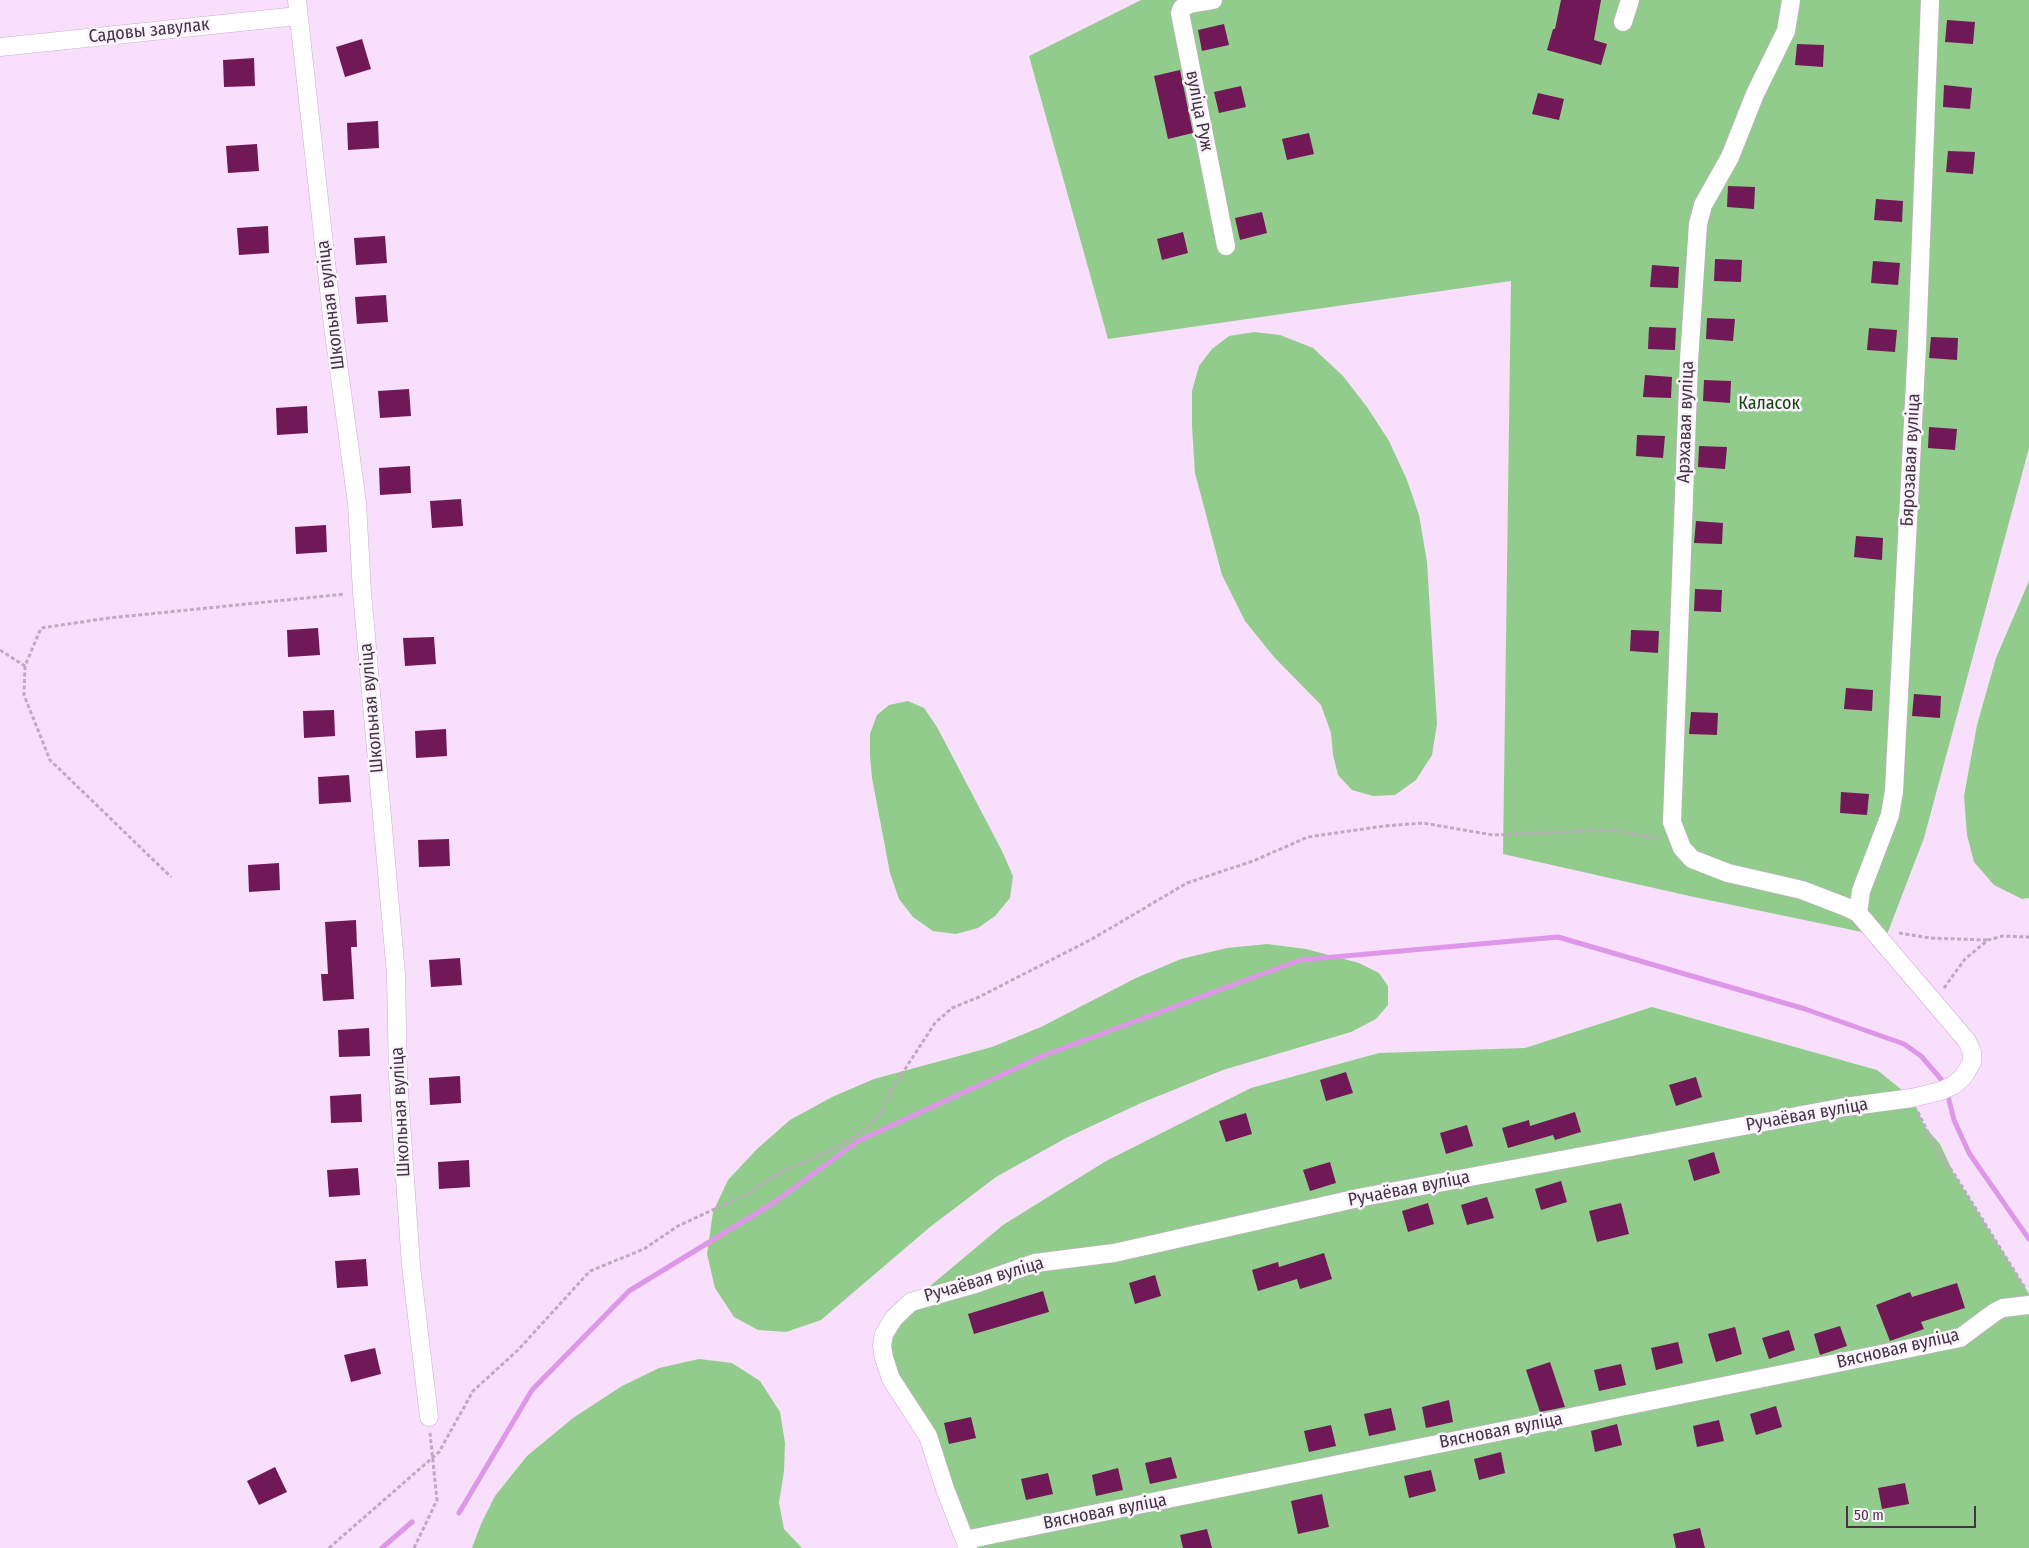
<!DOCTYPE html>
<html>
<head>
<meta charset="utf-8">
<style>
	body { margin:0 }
	#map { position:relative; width:2029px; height:1548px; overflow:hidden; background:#f8dffb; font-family:"Fira Sans Condensed",sans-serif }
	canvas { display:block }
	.scale { position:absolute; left:1846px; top:1506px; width:130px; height:22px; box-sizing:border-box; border:2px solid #443446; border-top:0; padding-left:6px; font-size:15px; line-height:18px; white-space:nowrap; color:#443446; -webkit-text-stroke:4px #fbf3fc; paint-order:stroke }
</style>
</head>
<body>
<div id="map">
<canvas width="2029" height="1548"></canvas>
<div class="scale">50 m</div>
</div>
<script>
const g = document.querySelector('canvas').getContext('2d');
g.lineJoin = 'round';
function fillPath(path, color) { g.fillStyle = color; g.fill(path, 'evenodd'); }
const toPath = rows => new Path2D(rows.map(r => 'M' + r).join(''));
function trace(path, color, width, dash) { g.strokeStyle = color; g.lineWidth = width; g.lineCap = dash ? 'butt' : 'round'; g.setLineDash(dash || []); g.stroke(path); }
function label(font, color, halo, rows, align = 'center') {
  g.font = font + ' "Fira Sans Condensed",sans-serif'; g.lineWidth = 5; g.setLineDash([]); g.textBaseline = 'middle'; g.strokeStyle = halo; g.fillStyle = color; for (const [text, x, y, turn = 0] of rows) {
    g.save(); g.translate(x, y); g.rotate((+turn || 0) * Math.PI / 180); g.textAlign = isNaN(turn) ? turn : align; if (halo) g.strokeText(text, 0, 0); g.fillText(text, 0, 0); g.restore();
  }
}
fillPath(toPath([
	[1141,0,2029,0,2029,448,1924,838,1886,937,1694,897,1503,854,1511,281,1108,339,1029,56],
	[1254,332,1280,335,1313,348,1343,376,1367,407,1389,441,1407,480,1419,515,1427,562,1437,724,1432,755,1416,780,1395,795,1373,796,1352,790,1338,775,1333,755,1331,733,1321,705,1274,657,1245,621,1222,575,1195,473,1192,426,1192,391,1199,366,1212,349,1229,336],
	[2029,581,2029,898,2022,899,1994,885,1974,862,1967,835,1964,796,1977,725,1996,658],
	[908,701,924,708,937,727,1002,851,1013,876,1010,898,995,916,978,928,956,934,933,931,913,917,899,899,890,873,872,778,870,756,870,734,877,715,889,705],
	[1267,944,1306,949,1359,963,1379,973,1388,986,1388,1005,1376,1019,1351,1032,1223,1070,1141,1103,1066,1138,996,1177,930,1227,821,1320,786,1332,758,1330,734,1317,715,1288,707,1254,713,1212,728,1180,757,1149,790,1120,832,1097,874,1079,992,1047,1041,1027,1136,978,1181,959,1227,948],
	[1652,1007,1877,1070,1912,1098,1925,1127,1940,1144,1953,1172,2029,1294,2029,1548,968,1548,899,1393,884,1334,911,1302,1003,1225,1106,1161,1251,1088,1379,1053,1525,1048],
	[699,1359,732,1363,760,1381,780,1412,785,1443,784,1471,779,1503,784,1529,802,1548,472,1548,481,1524,495,1496,527,1456,573,1418,622,1386,659,1368]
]), '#92cc8c');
trace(toPath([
	[459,1513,532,1390,629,1291,775,1202,858,1141,1045,1055,1300,960,1558,937,1805,1009,1904,1044,1921,1056,1941,1079,1948,1096,1954,1120,1969,1153,2029,1239],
	[382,1548,412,1522]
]), '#de96e8', 5);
fillPath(toPath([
	[1561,0,1601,0,1594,40,1607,44,1601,65,1547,50,1553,29,1555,29],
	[1947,20,1975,22,1973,44,1945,42],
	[1224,24,1229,45,1202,51,1198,30],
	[362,39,371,69,345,77,336,47],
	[1797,44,1824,45,1823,67,1795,65],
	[254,58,255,86,224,87,223,60],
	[1180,70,1193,133,1168,139,1154,76],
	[1944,85,1972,88,1970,109,1943,107],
	[1241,86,1246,107,1219,113,1214,92],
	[1538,93,1564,99,1559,120,1532,114],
	[378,121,379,148,348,150,347,123],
	[1309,133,1314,154,1287,160,1282,139],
	[257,144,259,171,228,173,226,146],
	[1948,151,1975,152,1973,174,1946,172],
	[1728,186,1755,187,1754,209,1727,207],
	[1876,199,1903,201,1902,222,1874,220],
	[1262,212,1267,233,1240,240,1235,218],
	[268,226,269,253,239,255,237,228],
	[1183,232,1188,253,1162,260,1157,239],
	[385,236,387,263,356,265,354,238],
	[1715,259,1742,260,1741,282,1714,281],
	[1873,261,1900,263,1898,285,1871,283],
	[1652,265,1679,267,1678,288,1650,287],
	[386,295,388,322,357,324,355,297],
	[1707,318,1735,319,1733,341,1706,339],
	[1649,327,1676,328,1675,350,1648,349],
	[1869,328,1897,330,1895,352,1867,350],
	[1931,337,1958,338,1957,360,1929,358],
	[1645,375,1672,377,1671,398,1643,397],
	[1704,380,1731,381,1730,403,1703,401],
	[409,389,411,416,380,418,378,391],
	[307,406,308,433,277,435,276,408],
	[1929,427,1957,429,1955,450,1928,448],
	[1637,435,1665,436,1663,458,1636,456],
	[1699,446,1727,447,1725,469,1698,467],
	[410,466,411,493,380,495,379,468],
	[461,499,463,526,432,528,430,501],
	[1696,521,1723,523,1722,544,1694,543],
	[326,525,327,552,296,554,295,527],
	[1856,536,1883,538,1882,560,1854,557],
	[1695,589,1722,590,1721,612,1694,611],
	[318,628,320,655,288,657,287,630],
	[1631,630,1659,631,1658,653,1630,651],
	[434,637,436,664,405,666,403,638],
	[1846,688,1873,690,1872,711,1844,709],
	[1914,694,1941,696,1940,718,1912,716],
	[334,710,335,736,304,738,303,711],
	[1691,712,1718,713,1717,735,1689,734],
	[446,729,447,756,416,758,415,731],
	[349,775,351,802,319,804,318,777],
	[1841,792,1869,794,1867,815,1840,813],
	[449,839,450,866,419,867,418,840],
	[279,863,280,890,249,892,248,865],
	[356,920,357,947,351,947,354,999,323,1001,321,974,328,974,325,922],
	[460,958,462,985,431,987,429,960],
	[369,1028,370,1056,339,1057,338,1030],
	[1346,1072,1353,1093,1326,1101,1320,1080],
	[460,1076,461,1103,430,1105,429,1078],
	[1696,1077,1702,1097,1676,1106,1669,1085],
	[361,1094,362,1122,331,1123,330,1096],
	[1575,1112,1581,1132,1555,1140,1553,1135,1508,1148,1502,1128,1529,1120,1530,1126],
	[1246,1113,1252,1134,1226,1142,1219,1121],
	[1467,1125,1473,1146,1446,1154,1440,1133],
	[1714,1152,1720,1173,1694,1181,1688,1160],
	[469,1160,470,1187,439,1189,438,1162],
	[1330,1162,1336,1183,1310,1191,1303,1170],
	[358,1168,360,1195,329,1197,327,1170],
	[1561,1181,1567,1202,1541,1210,1535,1189],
	[1487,1197,1494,1218,1467,1225,1461,1205],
	[1428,1203,1434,1224,1408,1232,1402,1211],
	[1621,1203,1629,1234,1597,1242,1589,1211],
	[1324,1253,1332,1279,1300,1289,1297,1279,1258,1291,1252,1270,1278,1262,1279,1267],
	[366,1259,368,1286,337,1288,335,1261],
	[1155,1275,1161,1296,1135,1304,1129,1283],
	[1957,1283,1965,1308,1921,1322,1924,1329,1890,1341,1876,1305,1910,1292,1912,1297],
	[1043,1291,1049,1312,974,1334,968,1314],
	[1840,1326,1847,1346,1820,1355,1814,1334],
	[1735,1327,1742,1354,1716,1362,1708,1334],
	[1789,1330,1795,1350,1769,1359,1762,1338],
	[1678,1342,1683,1363,1656,1370,1651,1348],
	[375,1348,381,1374,351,1382,344,1355],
	[1550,1362,1565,1407,1540,1412,1526,1370],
	[1621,1364,1626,1385,1599,1391,1594,1370],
	[1449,1400,1453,1422,1426,1428,1422,1407],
	[1776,1406,1782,1427,1756,1435,1750,1414],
	[1391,1408,1396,1430,1369,1436,1364,1414],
	[971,1417,976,1438,949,1444,944,1423],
	[1719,1420,1724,1441,1697,1447,1693,1426],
	[1617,1424,1622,1445,1595,1452,1591,1431],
	[1331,1425,1336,1446,1309,1452,1304,1431],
	[1501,1452,1505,1473,1479,1480,1474,1459],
	[1171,1457,1177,1478,1150,1484,1145,1463],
	[275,1467,287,1492,259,1505,247,1481],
	[1118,1468,1123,1490,1096,1496,1092,1475],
	[1431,1470,1436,1491,1409,1498,1404,1476],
	[1048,1473,1053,1494,1026,1500,1021,1479],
	[1905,1483,1909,1504,1882,1509,1878,1488],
	[1322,1494,1329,1527,1298,1534,1291,1501],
	[1700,1528,1705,1548,1676,1548,1673,1534],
	[1207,1529,1212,1548,1183,1548,1180,1535]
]), '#701956');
const minor = toPath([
	[297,0,333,326,357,503,362,592,396,974,398,1077,411,1266,429,1417],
	[1213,0,1190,4,1182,8,1180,13,1226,246],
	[1623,22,1630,0],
	[0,47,298,16],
	[1858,913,1861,891,1890,815,1894,791,1917,345,1930,0],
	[965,1540,1960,1338,1995,1312,2003,1308,2029,1305],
	[968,1548,945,1489,928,1436,891,1379,884,1358,882,1346,884,1334,894,1318,911,1302,975,1284,1035,1263,1114,1253,1363,1197,1845,1107,1912,1098,1941,1091,1954,1085,1963,1077,1972,1062,1972,1052,1967,1041,1858,913,1846,907,1802,890,1728,873,1692,859,1682,848,1672,822,1689,360,1698,224,1703,205,1730,157,1755,94,1786,31,1791,0]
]);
trace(minor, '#d1a9d6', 19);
trace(toPath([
	[0,650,25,666,41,628,109,618,345,594],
	[25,666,24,695,50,760,171,877],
	[1899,933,1930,938,1987,940],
	[1944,988,1965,959,1988,940,2003,936,2029,937],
	[1918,1112,1937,1151,1953,1172,2025,1288],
	[329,1548,439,1452,473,1391,518,1350,590,1271,644,1249,678,1226,749,1193,781,1172,836,1148,861,1132,881,1115,892,1089,935,1023,952,1008,979,997,1092,939,1187,883,1253,861,1308,837,1384,826,1423,823,1493,835,1612,830,1660,839],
	[414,1548,437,1500,430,1433]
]), '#c0aac3', 3, [4, 2.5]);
trace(minor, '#fff', 18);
label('18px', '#443446', '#fbf3fc', [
	["Садовы завулак",149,31,-6],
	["вуліца Руж",1199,111,79],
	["Школьная вуліца",331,305,-97],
	["Арэхавая вуліца",1686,422,-88],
	["Бярозавая вуліца",1911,460,-87],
	["Школьная вуліца",372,708,-95],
	["Школьная вуліца",401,1112,-93],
	["Ручаёвая вуліца",1807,1115,-10],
	["Ручаёвая вуліца",1409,1189,-11],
	["Ручаёвая вуліца",984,1280,-16],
	["Вясновая вуліца",1898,1349,-13],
	["Вясновая вуліца",1501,1431,-11],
	["Вясновая вуліца",1105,1512,-11]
]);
label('18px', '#134710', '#fbf3fc', [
	["Каласок",1769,404]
]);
</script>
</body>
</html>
